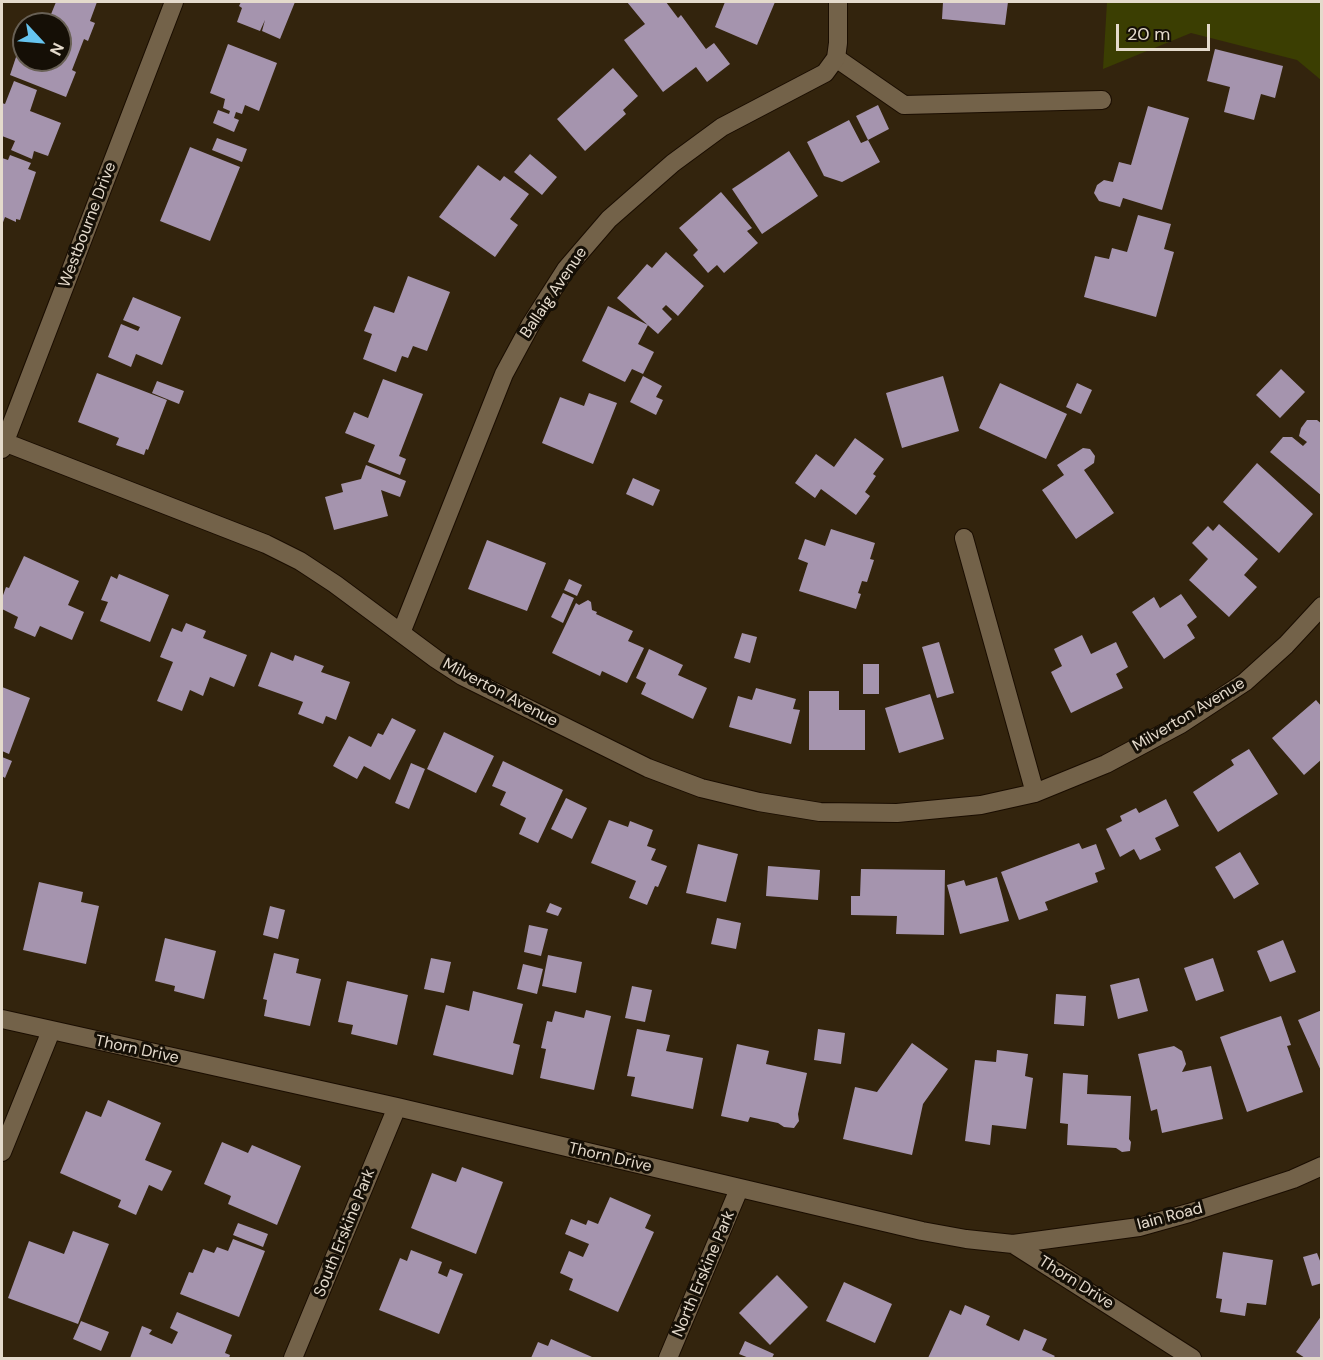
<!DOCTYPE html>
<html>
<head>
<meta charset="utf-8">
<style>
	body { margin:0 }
	#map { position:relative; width:1323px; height:1360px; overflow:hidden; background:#33240d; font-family:"DM Sans",sans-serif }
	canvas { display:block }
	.frame { position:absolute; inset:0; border:3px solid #e4dacc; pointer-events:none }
	.north { position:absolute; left:12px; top:12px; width:60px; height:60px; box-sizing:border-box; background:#150f06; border:2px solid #686055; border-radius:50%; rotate:116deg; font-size:16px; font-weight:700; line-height:24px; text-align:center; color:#e4dacc }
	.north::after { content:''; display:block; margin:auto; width:21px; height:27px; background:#66c4ef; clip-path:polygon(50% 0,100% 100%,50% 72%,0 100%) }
	.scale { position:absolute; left:1116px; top:24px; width:94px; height:27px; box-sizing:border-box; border:3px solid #e4dacc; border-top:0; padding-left:8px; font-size:18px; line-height:21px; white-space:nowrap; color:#e4dacc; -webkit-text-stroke:4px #150f06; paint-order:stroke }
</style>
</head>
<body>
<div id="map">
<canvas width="1323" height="1360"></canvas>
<div class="frame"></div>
<div class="north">N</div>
<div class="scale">20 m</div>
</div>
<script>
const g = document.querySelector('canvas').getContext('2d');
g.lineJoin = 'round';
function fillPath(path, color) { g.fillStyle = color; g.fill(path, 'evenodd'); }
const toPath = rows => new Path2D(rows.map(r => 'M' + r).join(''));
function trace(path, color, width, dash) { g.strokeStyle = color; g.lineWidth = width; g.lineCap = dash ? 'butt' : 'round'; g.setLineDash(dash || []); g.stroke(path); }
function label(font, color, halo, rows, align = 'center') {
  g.font = font + ' "DM Sans",sans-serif'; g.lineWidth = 6; g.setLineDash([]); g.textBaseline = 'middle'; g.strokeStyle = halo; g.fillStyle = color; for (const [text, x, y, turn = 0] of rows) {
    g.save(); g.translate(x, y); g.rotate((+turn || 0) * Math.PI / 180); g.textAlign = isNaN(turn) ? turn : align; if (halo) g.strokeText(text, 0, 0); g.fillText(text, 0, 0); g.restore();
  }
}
fillPath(toPath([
	[1107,2,1321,2,1321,80,1297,60,1191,33,1103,69]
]), '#3b3e02');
fillPath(toPath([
	[56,2,97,2,90,21,95,23,88,41,84,39,72,70,76,72,66,97,10,75,19,48,24,50,24,60,60,60,60,24,47,24],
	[241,2,295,2,280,39,262,31,265,20,260,31,237,22,242,8,239,6],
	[627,2,666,2,678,18,681,15,706,49,714,43,730,64,707,82,696,67,663,92,624,40,645,24],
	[725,2,775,2,757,45,715,27],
	[943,2,1008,2,1005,25,942,19],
	[228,44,277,63,259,111,245,105,242,114,236,112,234,118,239,120,234,132,213,123,218,110,229,114,230,111,223,108,225,99,210,93],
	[1215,49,1283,66,1275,98,1261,94,1254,120,1224,112,1230,87,1207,81],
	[613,68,638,96,623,110,626,114,585,151,557,119],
	[14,81,37,90,30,111,61,123,48,156,34,151,32,159,11,150,15,141,2,136,2,103,5,104],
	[878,105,889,129,868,140,856,116],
	[1148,106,1189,118,1162,210,1123,198,1120,207,1099,201,1094,193,1097,185,1104,180,1113,182,1119,162,1131,165],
	[849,120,861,143,868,140,880,162,842,182,824,176,807,142],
	[217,138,247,149,242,162,212,150],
	[190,147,240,167,210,241,160,221],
	[789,151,818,196,762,234,732,189],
	[530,154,557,177,542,195,514,172],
	[10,155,31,163,28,169,36,172,20,220,16,219,16,222,5,217,2,225,2,158,8,160],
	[478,165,500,181,504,176,529,194,510,219,518,225,495,257,439,217],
	[721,192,752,228,747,231,758,243,724,273,717,265,708,273,693,255,698,250,679,228],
	[1138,215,1171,224,1164,249,1174,252,1156,317,1084,297,1095,256,1109,259,1112,248,1127,252],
	[666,252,704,286,678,316,666,305,662,309,672,319,658,334,617,298,647,264,652,268],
	[408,276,450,292,427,351,413,346,408,358,402,356,396,372,363,359,372,334,364,331,374,306,394,313],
	[133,297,181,317,162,365,136,354,131,367,108,357,121,324,138,331,140,327,123,320],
	[608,306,648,325,638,344,654,352,643,374,632,369,625,382,582,361],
	[1281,369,1305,392,1280,418,1256,395],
	[97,373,167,400,148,450,146,449,144,455,116,445,119,438,78,422],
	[643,376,662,386,656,397,663,400,656,415,630,402],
	[943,376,959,431,902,448,886,393],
	[383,379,423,394,399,456,406,459,400,475,368,462,375,445,345,433,354,412,368,418],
	[157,381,184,391,179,404,152,393],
	[1000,383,1067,414,1046,459,979,428],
	[1077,383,1092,390,1081,414,1066,407],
	[589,393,617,403,593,464,542,443,560,397,584,406],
	[1307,420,1317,420,1322,424,1322,496,1270,452,1283,437,1292,437,1303,446,1307,442,1299,436,1301,428],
	[855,438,884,459,873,474,876,476,865,492,870,496,856,515,821,489,815,498,795,483,816,454,834,467],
	[1083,448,1090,449,1095,456,1094,463,1084,470,1114,513,1076,539,1042,490,1064,475,1057,465],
	[1257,463,1313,514,1279,553,1223,502],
	[366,465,406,481,400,497,381,490,388,516,334,530,325,497,343,492,341,484,361,479],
	[633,478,660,490,653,506,626,494],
	[1219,524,1258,559,1244,575,1257,587,1229,617,1189,580,1208,559,1192,543,1208,526,1213,531],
	[831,529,875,543,870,559,874,560,867,582,862,581,858,593,861,594,856,609,799,591,808,563,798,559,805,539,825,546],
	[487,540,546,563,527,611,468,589],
	[24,556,79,581,68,605,84,612,72,640,40,626,35,637,14,628,18,617,2,609,2,598,6,587,9,588],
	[119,574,169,595,150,642,100,621,108,602,101,600,111,576,117,579],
	[569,579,582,585,577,596,564,590],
	[563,593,574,598,563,623,551,617],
	[1181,594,1197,617,1187,625,1195,638,1164,659,1132,612,1154,597,1160,608],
	[588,600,591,602,592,610,597,612,596,614,633,631,628,641,644,648,627,683,602,671,600,676,552,653,576,603,579,605],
	[186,623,206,631,203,638,247,655,234,687,210,677,203,696,190,690,182,711,157,701,173,662,160,657,172,628,182,632],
	[742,633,757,637,750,663,734,658],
	[1082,635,1091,654,1116,642,1128,667,1116,674,1123,688,1071,713,1051,672,1062,666,1054,649],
	[939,642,954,693,937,698,922,647],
	[649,649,683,665,678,675,707,688,693,719,641,694,646,683,636,678],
	[271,652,293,661,295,655,324,666,321,672,350,682,336,720,326,716,323,724,298,714,303,702,258,686],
	[863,664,879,664,879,694,863,694],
	[2,687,30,698,9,754,2,751],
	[756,688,796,699,793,709,800,710,791,744,729,727,738,696,752,700],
	[809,691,839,691,839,710,865,710,865,750,809,750],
	[930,694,944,739,899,753,885,708],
	[1316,700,1322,707,1322,759,1304,775,1272,738],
	[392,718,416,730,390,780,364,766,357,779,333,766,349,736,371,747,378,733,383,735],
	[444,732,494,756,476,793,427,769],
	[1249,749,1278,794,1218,832,1193,792,1234,765,1231,760],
	[2,757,12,761,5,778,2,776],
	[503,761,563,790,538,843,519,834,526,818,500,805,506,792,492,786],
	[411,763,425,769,409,809,395,803],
	[566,798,587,808,572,839,551,829],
	[1166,799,1179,826,1155,838,1161,850,1140,860,1134,849,1120,857,1106,829,1122,821,1120,816,1136,808,1139,813],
	[609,820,628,827,630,821,653,830,647,846,656,849,651,860,667,866,658,887,655,886,647,905,629,898,636,881,591,863],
	[1079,843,1082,849,1096,844,1105,869,1095,873,1098,882,1045,902,1048,910,1019,920,1001,872],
	[698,844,738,854,726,902,686,893],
	[1240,852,1259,884,1234,899,1215,867],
	[768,866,820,870,818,900,766,896],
	[861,869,945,870,944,935,896,934,897,916,851,915,851,896,860,896],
	[997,877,1009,921,960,934,947,885,964,880,966,886],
	[39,882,83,892,81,902,99,906,86,964,23,950],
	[550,903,562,908,558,916,546,912],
	[270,906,285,910,278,939,263,935],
	[717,918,741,923,736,949,711,944],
	[529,925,548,929,541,956,524,952],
	[165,938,216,951,204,999,174,991,175,986,155,981],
	[1283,940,1296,972,1270,982,1257,951],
	[274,953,299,959,296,973,321,979,310,1026,264,1016,267,1000,263,999],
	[548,955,582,962,576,993,542,986],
	[431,958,451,962,444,993,424,989],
	[1213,958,1224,991,1196,1001,1184,968],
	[523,964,543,969,537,994,517,989],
	[1139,978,1148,1011,1118,1019,1110,985],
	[347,981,408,995,397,1045,351,1034,353,1025,338,1022],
	[632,986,652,990,645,1022,625,1018],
	[473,991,523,1004,513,1043,520,1045,513,1075,433,1055,446,1005,469,1011],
	[1056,994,1086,996,1084,1026,1054,1024],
	[586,1010,611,1016,594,1090,540,1078,546,1049,541,1048,547,1021,552,1022,555,1011,584,1018],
	[1322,1010,1322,1073,1298,1020],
	[1281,1016,1291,1045,1287,1046,1303,1092,1247,1112,1220,1037],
	[637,1029,670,1035,666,1051,703,1058,693,1109,631,1096,635,1077,627,1076],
	[818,1029,845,1033,841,1064,814,1060],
	[912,1043,948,1069,923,1104,912,1155,843,1139,855,1087,877,1092],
	[737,1044,769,1051,766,1064,807,1073,798,1114,799,1121,794,1128,784,1127,778,1123,750,1117,748,1122,721,1116],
	[1174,1046,1182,1051,1186,1064,1182,1072,1211,1066,1223,1119,1162,1133,1157,1109,1151,1111,1138,1054],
	[997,1050,1028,1054,1025,1076,1033,1078,1026,1129,992,1125,990,1145,965,1141,975,1060,996,1062],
	[1063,1073,1088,1075,1087,1094,1131,1096,1129,1139,1131,1142,1130,1151,1122,1152,1116,1148,1067,1145,1068,1124,1060,1123],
	[108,1100,161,1123,145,1160,172,1171,162,1191,149,1185,136,1215,118,1207,121,1200,60,1173,86,1111,101,1117],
	[222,1142,248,1153,252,1145,301,1166,277,1225,228,1204,231,1196,204,1184],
	[462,1167,503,1182,476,1254,411,1228,432,1173,456,1182],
	[610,1197,651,1215,645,1228,654,1232,618,1312,569,1290,573,1279,560,1273,569,1251,583,1257,589,1244,565,1234,571,1219,586,1225,588,1220,598,1224],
	[238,1223,268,1234,263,1247,233,1235],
	[73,1231,109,1244,78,1324,8,1298,29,1241,64,1254],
	[233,1239,265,1251,239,1317,180,1294,189,1272,193,1273,203,1249,214,1253,217,1247,228,1251],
	[411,1250,442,1262,438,1273,447,1277,450,1269,463,1274,439,1334,379,1310,400,1258,407,1261],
	[1223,1252,1273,1260,1266,1305,1247,1303,1245,1316,1220,1312,1222,1299,1216,1298],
	[1317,1253,1322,1266,1322,1283,1312,1286,1303,1257],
	[777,1275,808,1307,770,1345,739,1313],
	[844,1282,892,1304,875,1343,826,1321],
	[965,1305,990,1316,986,1325,1019,1341,1024,1329,1047,1339,1042,1350,1055,1356,1053,1358,928,1358,950,1310,961,1315],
	[177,1312,232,1335,225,1353,230,1355,229,1358,130,1358,142,1326,152,1330,149,1334,172,1344,178,1332,170,1328],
	[1322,1315,1322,1358,1305,1358,1296,1352],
	[81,1321,109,1332,101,1351,73,1339],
	[551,1339,592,1357,592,1358,531,1358,538,1342,548,1346],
	[745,1341,774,1354,772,1358,749,1358,739,1354]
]), '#a594ae');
const lane = toPath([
	[836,58,904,105,1102,100]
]);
const street = toPath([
	[4,442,266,544,300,561,335,584,436,659,462,676,648,768,701,788,759,802,820,812,897,813,981,805,1035,793,1106,764,1181,724,1245,682,1286,645,1322,606],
	[2,449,174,2],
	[964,538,1035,793],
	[401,633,504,374,531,324,566,269,609,219,673,163,722,127,825,73,836,58,838,43,838,2],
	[2,1019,397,1107,922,1231,966,1239,1013,1244,1192,1358],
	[2,1152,51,1031],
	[1013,1244,1139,1227,1189,1213,1293,1179,1322,1166],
	[293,1358,397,1107],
	[668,1358,739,1189]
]);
trace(lane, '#1a0d00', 20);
trace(street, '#1a0d00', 20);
trace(lane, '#736249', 18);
trace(street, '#736249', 18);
label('16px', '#e4dacc', '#150f06', [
	["Westbourne Drive",88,225,-69],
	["Ballaig Avenue",554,293,-56],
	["Milverton Avenue",500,693,28],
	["Milverton Avenue",1189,715,-31],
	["Thorn Drive",137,1050,12],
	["Thorn Drive",610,1158,13],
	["Iain Road",1170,1217,-15],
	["South Erskine Park",345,1233,-68],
	["North Erskine Park",704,1274,-67],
	["Thorn Drive",1076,1283,32]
]);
</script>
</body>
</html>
